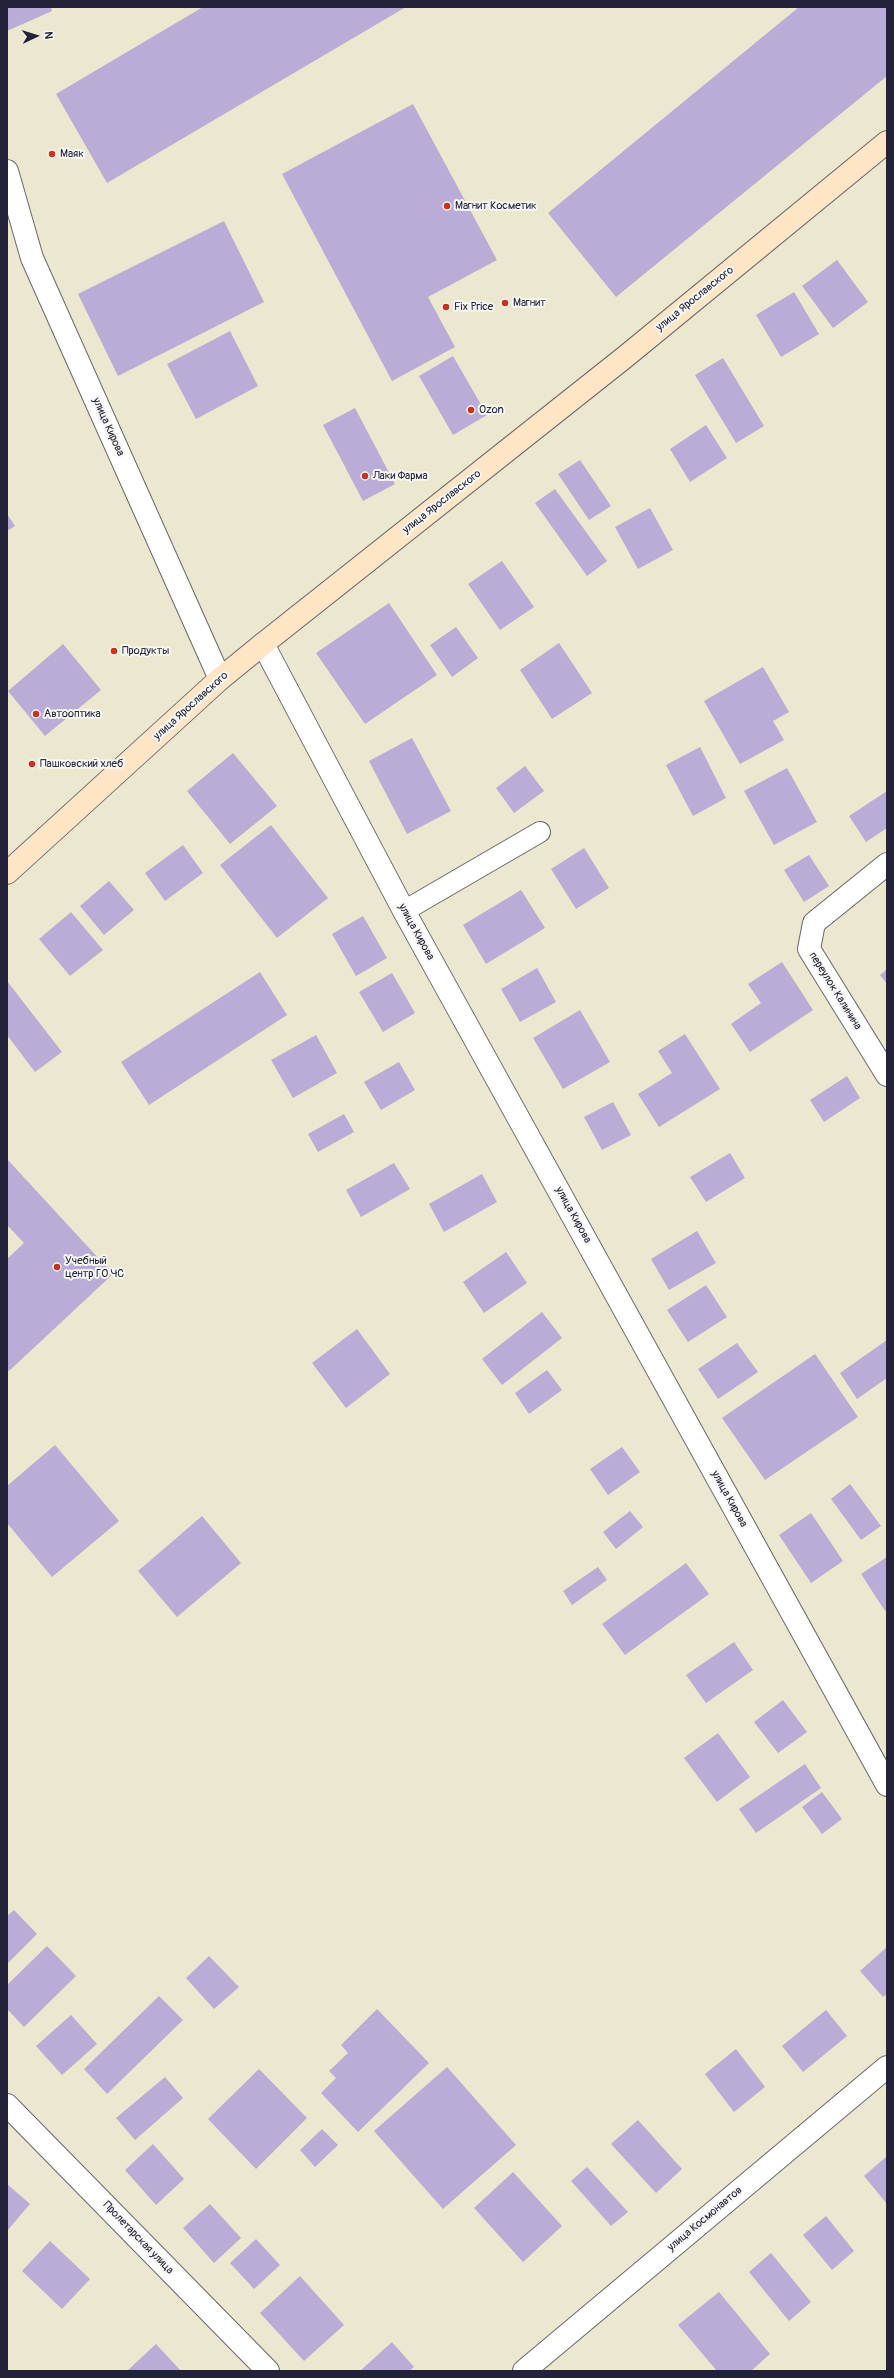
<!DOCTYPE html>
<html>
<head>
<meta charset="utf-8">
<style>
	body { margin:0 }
	#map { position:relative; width:894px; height:2378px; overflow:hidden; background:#ece8cf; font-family:Pangolin,sans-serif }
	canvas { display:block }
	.frame { position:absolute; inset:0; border:8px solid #22223b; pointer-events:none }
	.north { position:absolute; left:16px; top:16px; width:40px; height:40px; -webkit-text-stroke:3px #f6f6f2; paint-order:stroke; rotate:86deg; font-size:11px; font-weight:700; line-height:16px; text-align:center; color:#22223b }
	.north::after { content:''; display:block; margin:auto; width:14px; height:18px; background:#22223b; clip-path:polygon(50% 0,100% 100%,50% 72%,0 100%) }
</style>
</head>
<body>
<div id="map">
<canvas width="894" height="2378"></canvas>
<div class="frame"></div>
<div class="north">N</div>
</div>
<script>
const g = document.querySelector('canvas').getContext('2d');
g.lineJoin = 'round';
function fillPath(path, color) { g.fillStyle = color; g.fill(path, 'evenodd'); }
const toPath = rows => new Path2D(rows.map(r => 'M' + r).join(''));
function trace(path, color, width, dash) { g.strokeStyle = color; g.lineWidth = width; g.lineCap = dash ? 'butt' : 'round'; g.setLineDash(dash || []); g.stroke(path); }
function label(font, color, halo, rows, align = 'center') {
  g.font = font + ' Pangolin,sans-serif'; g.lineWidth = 4; g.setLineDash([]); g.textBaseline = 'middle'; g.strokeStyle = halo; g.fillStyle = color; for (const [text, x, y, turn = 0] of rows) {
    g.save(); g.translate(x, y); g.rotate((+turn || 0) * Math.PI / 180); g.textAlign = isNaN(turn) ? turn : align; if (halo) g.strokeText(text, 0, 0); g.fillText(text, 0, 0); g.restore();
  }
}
fillPath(toPath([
	[7,7,51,7,52,11,7,31],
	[203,7,406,7,107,183,56,94],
	[799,7,887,7,887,76,616,297,548,213],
	[413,104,497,260,428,297,455,347,392,381,282,174],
	[224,221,264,302,118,376,78,294],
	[837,260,868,302,833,328,802,286],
	[794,292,819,334,781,357,756,315],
	[230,331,258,386,196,419,167,364],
	[453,356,487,415,453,435,419,376],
	[723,358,764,426,736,443,695,375],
	[355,408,395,484,363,501,323,425],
	[706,425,727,458,690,482,670,449],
	[580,460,611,506,589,520,558,474],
	[555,489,607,561,587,576,535,503],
	[650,508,673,550,638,569,615,527],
	[7,514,15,526,7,531],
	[502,561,534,607,500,630,468,584],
	[389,603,437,675,365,724,316,653],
	[456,627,478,658,452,677,430,645],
	[559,643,592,693,552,719,520,670],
	[63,644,101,690,45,736,8,691],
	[763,667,789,712,773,721,784,740,740,764,704,701],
	[412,738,451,811,407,834,369,761],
	[700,747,726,798,693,816,666,765],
	[233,753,277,806,230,844,187,791],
	[525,766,544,791,514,813,496,788],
	[787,768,817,822,774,845,744,791],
	[887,791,887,828,866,842,849,816],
	[271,825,328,898,277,938,220,865],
	[183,845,203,873,165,901,145,873],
	[584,848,609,888,576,909,551,869],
	[809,855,829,886,804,902,784,870],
	[109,881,134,910,104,935,80,906],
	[521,890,545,928,486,964,463,925],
	[71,912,103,950,70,976,39,939],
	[363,916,387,958,356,976,332,934],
	[782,962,813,1010,750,1052,731,1024,761,1003,748,984],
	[537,968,556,1002,520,1022,501,989],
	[887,969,887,984,880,975],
	[260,972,287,1015,149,1105,121,1062],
	[392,973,415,1013,383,1032,359,992],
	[7,981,62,1052,35,1072,7,1035],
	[580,1010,610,1062,563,1089,533,1038],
	[685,1034,720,1089,659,1127,638,1094,672,1073,658,1051],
	[316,1035,337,1073,293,1098,271,1060],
	[399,1062,415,1090,381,1110,364,1082],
	[847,1076,860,1098,824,1122,810,1100],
	[613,1102,631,1135,602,1150,584,1117],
	[344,1114,354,1132,318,1152,308,1134],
	[730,1153,745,1178,706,1202,690,1177],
	[7,1159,113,1274,9,1371,7,1369,7,1259,24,1243,7,1225],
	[394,1163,410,1189,361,1217,346,1190],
	[482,1174,497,1202,444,1232,429,1204],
	[697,1231,716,1263,669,1290,651,1259],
	[506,1252,527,1283,484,1313,463,1282],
	[706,1285,727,1317,688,1342,667,1310],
	[542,1312,562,1338,502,1385,482,1359],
	[357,1329,390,1374,346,1408,312,1363],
	[887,1340,887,1378,857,1399,840,1373],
	[737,1343,758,1372,718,1399,698,1369],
	[815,1354,858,1417,765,1480,722,1418],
	[547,1370,562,1390,529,1414,515,1393],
	[55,1445,119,1521,52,1577,7,1523,7,1486],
	[622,1447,640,1472,608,1495,590,1469],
	[850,1484,881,1526,861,1540,831,1499],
	[630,1511,643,1527,616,1549,603,1532],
	[811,1513,843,1561,811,1583,779,1535],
	[202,1516,241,1563,177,1617,138,1571],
	[887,1557,887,1610,885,1611,861,1574],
	[686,1563,709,1594,625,1655,602,1624],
	[598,1567,607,1580,572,1605,563,1591],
	[734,1642,753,1670,706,1703,686,1675],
	[783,1700,807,1732,778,1753,754,1722],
	[718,1733,750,1777,717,1802,684,1758],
	[805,1764,821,1788,756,1833,739,1809],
	[822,1792,842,1819,822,1834,802,1807],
	[14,1910,37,1934,7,1964,7,1916],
	[47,1946,76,1976,24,2027,7,2009,7,1985],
	[887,1947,887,1994,883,1997,860,1971],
	[209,1956,239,1987,214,2009,186,1978],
	[159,1996,183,2020,107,2094,84,2069],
	[377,2009,429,2063,358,2132,321,2093,336,2078,329,2071,348,2053,341,2045],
	[826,2010,847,2036,803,2072,782,2046],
	[71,2015,97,2044,62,2075,36,2046],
	[736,2049,765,2087,734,2112,705,2074],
	[447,2067,516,2145,443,2209,374,2131],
	[259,2069,307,2118,256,2169,208,2119],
	[165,2077,183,2098,135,2140,116,2118],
	[638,2120,682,2169,656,2193,611,2144],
	[322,2129,338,2145,315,2167,300,2150],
	[153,2144,184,2179,156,2205,125,2170],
	[887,2156,887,2204,864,2176],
	[587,2167,628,2212,611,2226,571,2181],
	[513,2172,562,2226,523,2262,474,2208],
	[7,2184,30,2204,7,2231],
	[210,2204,241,2238,214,2263,183,2228],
	[826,2216,854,2251,832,2270,803,2235],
	[256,2239,280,2265,254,2289,230,2263],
	[50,2241,90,2279,62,2309,22,2271],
	[771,2253,811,2302,789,2321,749,2272],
	[300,2276,344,2325,304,2361,260,2313],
	[719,2292,770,2354,751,2371,717,2371,678,2325],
	[392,2342,414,2367,409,2371,360,2371],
	[156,2344,181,2371,127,2371]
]), '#b9acd6');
const lane = toPath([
	[404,911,540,832]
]);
const street = toPath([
	[7,171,32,258,220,679],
	[263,644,404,911,887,1785],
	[887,864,814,923,809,949,887,1075],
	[7,2105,268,2371],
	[524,2371,887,2067]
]);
const secondary = toPath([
	[7,873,220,679,263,644,625,357,887,142]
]);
trace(lane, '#69676f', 22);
trace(street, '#69676f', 24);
trace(secondary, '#69676f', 24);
trace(lane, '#fff', 20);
trace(street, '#fff', 22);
trace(secondary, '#fee5c5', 22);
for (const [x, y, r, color] of [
	[52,154,4,"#c8321e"],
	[447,206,4,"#c8321e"],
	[505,303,4,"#c8321e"],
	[446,307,4,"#c8321e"],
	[471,410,4,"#c8321e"],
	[365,476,4,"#c8321e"],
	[114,651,4,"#c8321e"],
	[36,714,4,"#c8321e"],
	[32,764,4,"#c8321e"],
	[57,1267,4,"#c8321e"]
]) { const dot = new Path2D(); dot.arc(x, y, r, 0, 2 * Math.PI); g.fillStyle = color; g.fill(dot); trace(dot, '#f6f6f2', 1.5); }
label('11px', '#22223b', '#f6f6f2', [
	["Маяк",60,154],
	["Магнит Косметик",455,206],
	["Магнит",513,303],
	["Fix Price",454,307],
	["Ozon",479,410],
	["Лаки Фарма",373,476],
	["Продукты",122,651],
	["Автооптика",44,714],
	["Пашковский хлеб",40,764],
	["Учебный",65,1261],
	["центр ГО ЧС",65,1274]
], 'left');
label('11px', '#22223b', '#f6f6f2', [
	["улица Ярославского",695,299,-39],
	["улица Кирова",108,427,66],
	["улица Ярославского",442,502,-38],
	["улица Ярославского",191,706,-42],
	["улица Кирова",416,932,61],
	["переулок Калинина",835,991,58],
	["улица Кирова",573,1215,61],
	["улица Кирова",729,1499,61],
	["улица Космонавтов",705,2219,-40],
	["Пролетарская улица",138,2238,46]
]);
</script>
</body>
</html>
